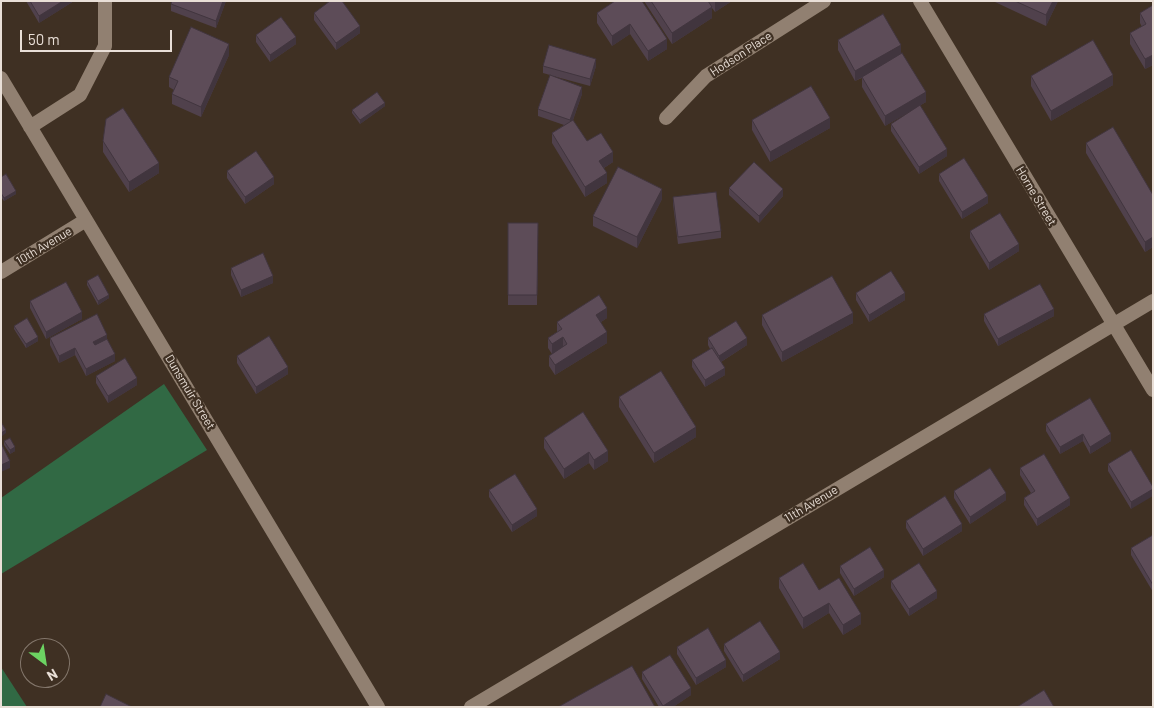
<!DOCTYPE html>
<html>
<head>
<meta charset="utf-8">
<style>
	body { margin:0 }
	#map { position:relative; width:1154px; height:708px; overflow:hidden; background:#3f3023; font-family:Barlow,sans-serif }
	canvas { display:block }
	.frame { position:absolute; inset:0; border:2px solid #e9dfd7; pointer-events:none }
	.north { position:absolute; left:20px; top:638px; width:50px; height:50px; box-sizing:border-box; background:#3f3023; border:1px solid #83766b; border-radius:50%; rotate:149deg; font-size:14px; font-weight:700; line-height:20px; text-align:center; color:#e9dfd7 }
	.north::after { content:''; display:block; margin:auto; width:18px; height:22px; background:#6cd362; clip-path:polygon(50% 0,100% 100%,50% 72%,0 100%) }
	.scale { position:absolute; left:20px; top:30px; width:152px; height:22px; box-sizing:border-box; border:2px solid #e9dfd7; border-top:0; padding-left:6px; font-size:15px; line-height:18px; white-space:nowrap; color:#e9dfd7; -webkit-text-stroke:4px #3f3023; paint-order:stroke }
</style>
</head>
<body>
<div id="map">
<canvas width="1154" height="708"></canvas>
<div class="frame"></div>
<div class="north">N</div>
<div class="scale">50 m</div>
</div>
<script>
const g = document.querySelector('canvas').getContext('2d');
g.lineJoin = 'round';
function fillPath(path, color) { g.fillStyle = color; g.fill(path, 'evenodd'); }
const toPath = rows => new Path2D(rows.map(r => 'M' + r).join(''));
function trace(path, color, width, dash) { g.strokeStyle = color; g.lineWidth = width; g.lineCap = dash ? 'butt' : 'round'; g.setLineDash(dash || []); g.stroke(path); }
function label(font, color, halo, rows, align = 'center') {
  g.font = font + ' Barlow,sans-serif'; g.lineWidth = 4.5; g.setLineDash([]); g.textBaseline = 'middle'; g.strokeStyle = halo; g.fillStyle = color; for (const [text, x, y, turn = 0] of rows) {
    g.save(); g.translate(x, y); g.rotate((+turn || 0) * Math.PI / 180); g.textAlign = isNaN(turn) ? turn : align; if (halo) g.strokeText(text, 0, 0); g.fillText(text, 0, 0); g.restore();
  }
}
fillPath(toPath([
	[164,384,207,450,1,574,1,498],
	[1,667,27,707,1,707]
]), '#316944');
trace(toPath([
	[920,1,1153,390],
	[1,78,378,707],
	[666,118,706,76,824,1],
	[30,127,80,95,105,46,105,1],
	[1,272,86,220],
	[471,707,1153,301]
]), '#918071', 14);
fillPath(toPath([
	[26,1,74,1,39,23],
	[172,1,226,1,216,28,171,11,171,4],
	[615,1,667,49,648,61,630,34,612,46,597,23,597,13],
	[644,1,732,1,715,12,712,8,712,18,672,44],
	[995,1,1058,1,1046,26,995,2],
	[1153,5,1153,65,1145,69,1130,44,1130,33,1142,27,1140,23,1140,13],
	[314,13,360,33,336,50,314,20],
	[256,35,296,44,270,62,256,42],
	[838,40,901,54,926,102,885,126,862,87,862,78,855,81,838,50],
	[229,55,201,117,172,104,172,94,174,90,169,87,169,77],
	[543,66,596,66,590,86,553,76,582,94,573,120,587,141,613,162,604,168,607,183,585,197,552,143,552,133,564,125,538,116,538,109,550,75,543,73],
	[1031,76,1113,85,1051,121,1031,86],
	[385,106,360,124,352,113,352,110],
	[752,120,830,128,770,162,752,130],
	[891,124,947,156,919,174,891,131],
	[103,141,159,173,129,192,103,152],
	[1086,143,1153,195,1153,247,1145,252,1086,153],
	[227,171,274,184,245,204,227,178],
	[939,174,988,203,962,219,939,181],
	[1,177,16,194,4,201,1,197],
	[729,188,783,196,759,223,729,195],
	[673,197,721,231,721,238,678,244,673,204],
	[662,199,637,248,593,226,593,216],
	[508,223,538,223,537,305,508,305],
	[970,231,1019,251,989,270,970,238],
	[231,268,273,283,241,297,231,275],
	[87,281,109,298,98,305,87,285],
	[856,293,905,300,869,322,856,300],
	[30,301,82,319,46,339,30,308],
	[984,314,1054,316,998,346,984,321],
	[762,315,853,323,782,362,762,325],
	[607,318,601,322,607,343,555,375,549,366,549,356,552,354,548,348,548,338,557,332,557,322],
	[14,326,38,341,26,348,14,329],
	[50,338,107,339,115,361,86,376,75,355,59,363,50,345],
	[708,338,747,345,721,362,725,375,705,387,692,367,692,360,710,349,708,345],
	[237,356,288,374,256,394,237,363],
	[96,376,137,385,108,403,96,383],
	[619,397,696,437,654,463,619,407],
	[583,412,608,461,594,470,589,463,564,479,544,448,544,438],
	[1046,424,1111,441,1090,454,1083,441,1060,454,1046,431],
	[4,441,15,451,10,454,4,445],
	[1108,464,1153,487,1131,509,1108,471],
	[1020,468,1070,505,1037,526,1024,505,1024,498,1031,493,1020,475],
	[489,490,537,516,512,532,489,497],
	[954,491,1006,500,970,524,954,498],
	[906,521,962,531,923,556,906,528],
	[1153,535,1153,592,1131,555,1131,548],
	[840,566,884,577,854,596,840,573],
	[779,578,819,590,861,624,843,635,829,613,803,629,779,588],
	[891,581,937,598,909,616,891,588],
	[724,644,780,659,743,682,724,651],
	[677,647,726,667,696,685,677,654],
	[642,672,691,695,673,707,659,707,642,679]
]), '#50414c');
fillPath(toPath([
	[63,1,74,1,39,23,39,16],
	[223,1,226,1,216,28,216,21],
	[716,1,732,1,715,12,715,2],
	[1053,1,1058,1,1046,26,1046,15],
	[712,7,712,18,672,44,672,33],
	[630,24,630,34,612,46,612,36],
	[360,26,360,33,336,50,336,43],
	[296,37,296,44,270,62,270,55],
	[667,39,667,49,648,61,648,51],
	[229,44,229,55,201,117,201,107],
	[901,45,901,56,855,81,855,71],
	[1153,55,1153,65,1145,69,1145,59],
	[596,59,596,66,590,86,590,79],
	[1113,75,1113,85,1051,121,1051,111],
	[582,87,582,94,570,128,570,120],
	[926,92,926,102,885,126,885,116],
	[385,103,385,106,360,124,360,120],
	[830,118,830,128,770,162,770,152],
	[947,149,947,156,919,174,919,167],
	[613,152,613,162,599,171,599,161],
	[159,163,159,173,129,192,129,182],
	[607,173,607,183,585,197,585,187],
	[274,177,274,184,245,204,245,197],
	[662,189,662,199,637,248,637,237],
	[783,189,783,196,759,223,759,216],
	[16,191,16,194,4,201,4,198],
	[988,196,988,203,962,219,962,212],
	[1153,237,1153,247,1145,252,1145,242],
	[1019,244,1019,251,989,270,989,263],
	[273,276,273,283,241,297,241,290],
	[905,293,905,300,869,322,869,315],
	[109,295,109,298,98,305,98,301],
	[607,308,607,318,596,325,596,315],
	[1054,309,1054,316,998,346,998,339],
	[82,312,82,319,46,339,46,332],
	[853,313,853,323,782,362,782,352],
	[607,332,607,343,555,375,555,365],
	[107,335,107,342,93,349,93,342],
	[38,337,38,341,26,348,26,344],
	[563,337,563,347,552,354,552,344],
	[747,338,747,345,719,363,719,356],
	[75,348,75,355,59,363,59,356],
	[115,354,115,361,86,376,86,369],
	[288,367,288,374,256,394,256,387],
	[725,368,725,375,705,387,705,380],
	[137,378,137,385,108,403,108,396],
	[696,427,696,437,654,463,654,453],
	[6,430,6,433,1,437,1,433],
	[1083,434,1083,441,1060,454,1060,447],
	[1111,434,1111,441,1090,454,1090,447],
	[15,447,15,451,10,454,10,450],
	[608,451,608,461,594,470,594,460],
	[589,452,589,463,564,479,564,469],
	[10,461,10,468,1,472,1,465],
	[1153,489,1153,496,1131,509,1131,502],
	[1006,493,1006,500,970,524,970,517],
	[1070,498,1070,505,1037,526,1037,519],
	[537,509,537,516,512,532,512,525],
	[962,524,962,531,923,556,923,549],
	[884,570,884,577,854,596,854,589],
	[937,591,937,598,909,616,909,609],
	[829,603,829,613,803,629,803,618],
	[861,614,861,624,843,635,843,625],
	[780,652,780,659,743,682,743,675],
	[726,660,726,667,696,685,696,678],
	[691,688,691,695,673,707,663,707,663,706]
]), '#41353e');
const building = toPath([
	[30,1,63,1,39,16,30,1],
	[172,1,223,1,216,21,171,4,172,1],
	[330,1,342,1,360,26,336,43,314,13,330,1],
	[615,1,642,1,667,39,648,51,630,24,612,36,597,13,615,1],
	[651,1,708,1,712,7,672,33,651,1],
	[1015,1,1053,1,1046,15,1015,1],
	[1153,5,1153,55,1145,59,1130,33,1146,24,1140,13,1153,5],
	[883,14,901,45,855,71,838,40,883,14],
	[281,17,296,37,270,55,256,35,281,17],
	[191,27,229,44,201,107,172,94,178,81,169,77,191,27],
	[1093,40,1113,75,1051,111,1031,76,1093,40],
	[549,45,596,59,590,79,543,66,549,45],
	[902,53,926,92,885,116,862,77,902,53],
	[550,75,582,87,570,120,538,109,550,75],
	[811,86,830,118,770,152,752,120,811,86],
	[377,92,385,103,360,120,352,110,377,92],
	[920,105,947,149,919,167,891,124,920,105],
	[123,108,159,163,129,182,103,141,106,119,123,108],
	[573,120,587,141,601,133,613,152,599,161,607,173,585,187,552,133,573,120],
	[1113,127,1153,195,1153,237,1145,242,1086,143,1113,127],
	[256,151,274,177,245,197,227,171,256,151],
	[964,158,988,196,962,212,939,174,964,158],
	[754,162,783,189,759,216,729,188,754,162],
	[618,167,662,189,637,237,593,216,618,167],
	[6,174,16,191,4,198,1,193,1,177,6,174],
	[716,192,721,231,678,237,673,197,716,192],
	[1000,213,1019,244,989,263,970,231,1000,213],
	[508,223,538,223,537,295,508,295,508,223],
	[263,253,273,276,241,290,231,268,263,253],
	[891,271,905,293,869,315,856,293,891,271],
	[98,275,109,295,98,301,87,281,98,275],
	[832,276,853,313,782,352,762,315,832,276],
	[66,282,82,312,46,332,30,301,66,282],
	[1040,284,1054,309,998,339,984,314,1040,284],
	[599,295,607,308,596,315,607,332,555,365,549,356,567,344,563,337,552,344,548,338,562,329,557,322,599,295],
	[97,314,107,335,93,342,95,345,107,339,115,354,86,369,75,348,59,356,50,338,97,314],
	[27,318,38,337,26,344,14,326,27,318],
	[736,321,747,338,719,356,708,338,736,321],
	[269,336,288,367,256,387,237,356,269,336],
	[712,348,725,368,705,380,692,360,712,348],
	[125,358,137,378,108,396,96,376,125,358],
	[661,371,696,427,654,453,619,397,661,371],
	[1090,398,1111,434,1090,447,1083,434,1060,447,1046,424,1090,398],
	[583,412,608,451,594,460,589,452,564,469,544,438,583,412],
	[1,422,6,430,1,433,1,422],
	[10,438,15,447,10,450,4,441,10,438],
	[1,443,10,461,1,465,1,443],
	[1131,450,1153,487,1153,489,1131,502,1108,464,1131,450],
	[1044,454,1070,498,1037,519,1024,498,1035,491,1020,468,1044,454],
	[990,468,1006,493,970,517,954,491,990,468],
	[515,474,537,509,512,525,489,490,515,474],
	[945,496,962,524,923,549,906,521,945,496],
	[1153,535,1153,585,1131,548,1153,535],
	[870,547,884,570,854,589,840,566,870,547],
	[803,563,819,590,839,578,861,614,843,625,829,603,803,618,779,578,803,563],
	[919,563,937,591,909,609,891,581,919,563],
	[760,621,780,652,743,675,724,644,760,621],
	[708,628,726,660,696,678,677,647,708,628],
	[670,655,691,688,663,706,642,672,670,655],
	[632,666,655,707,558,707,632,666],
	[1044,690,1054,707,1017,707,1044,690],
	[106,694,132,707,100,707,106,694]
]);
fillPath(building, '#5d4c58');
trace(building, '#41353e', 1);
label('12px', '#e9dfd7', '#3f3023', [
	["Hodson Place",741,54,-33],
	["Horne Street",1036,196,59],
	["10th Avenue",44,246,-31],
	["Dunsmuir Street",190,392,59],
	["11th Avenue",811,504,-31]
]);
</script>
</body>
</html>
